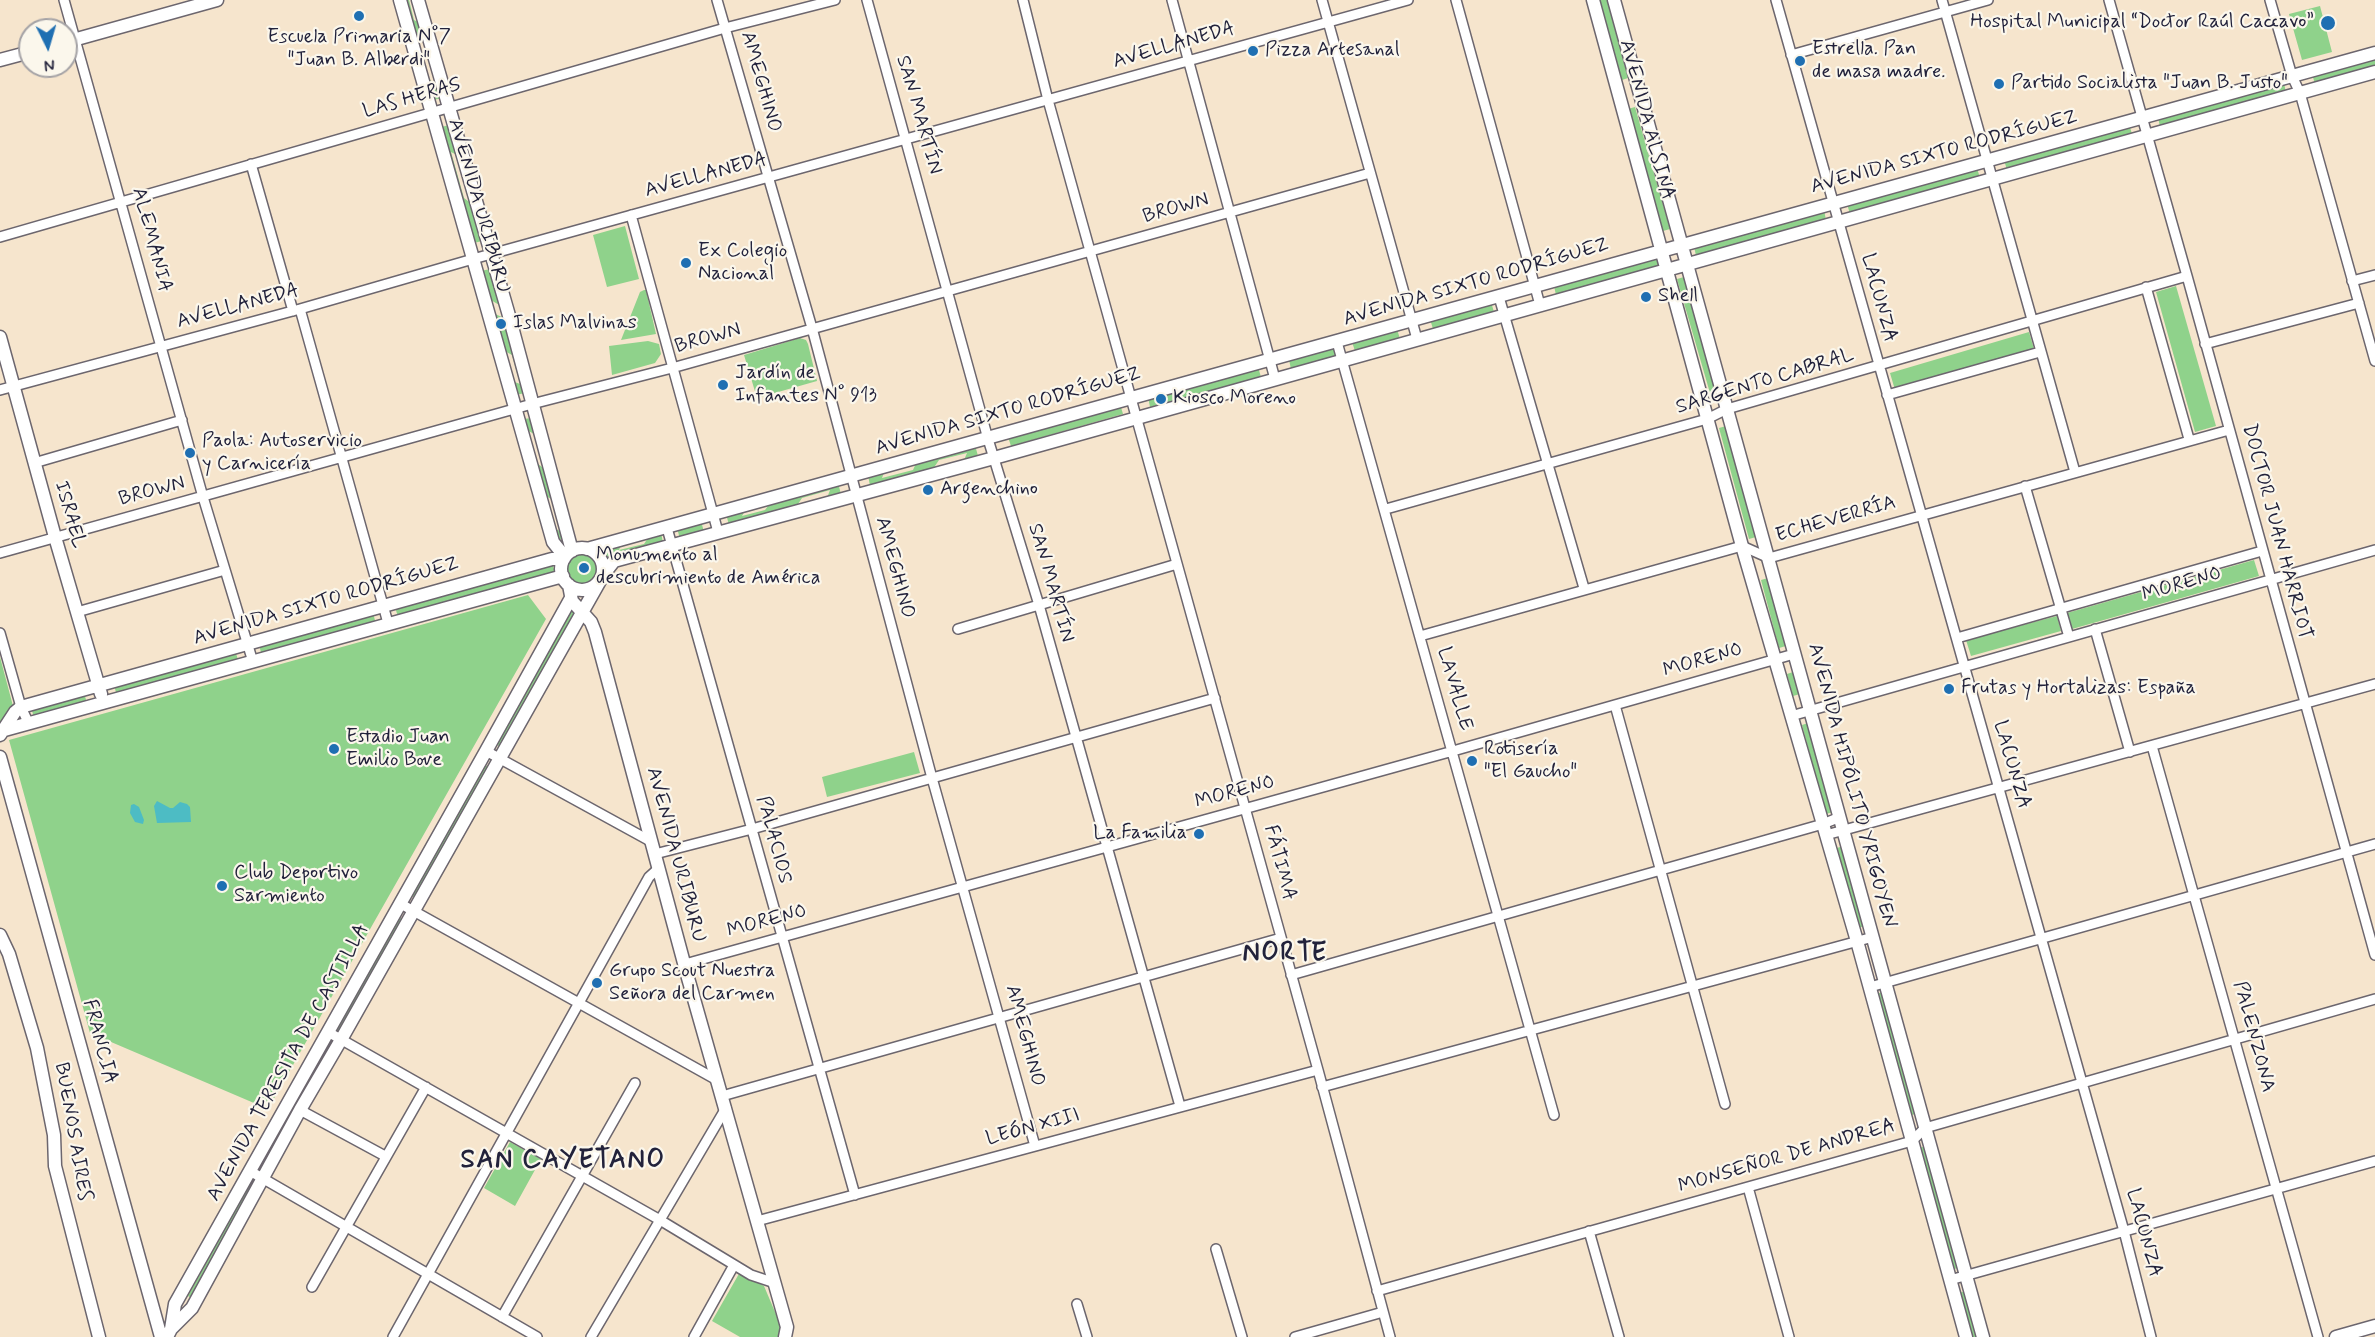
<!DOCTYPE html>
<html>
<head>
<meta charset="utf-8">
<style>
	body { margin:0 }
	#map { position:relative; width:2375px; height:1337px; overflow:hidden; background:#f6e5cd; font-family:Mynerve,sans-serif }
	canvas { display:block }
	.north { position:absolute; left:18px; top:18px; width:60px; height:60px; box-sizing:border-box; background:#fbf7ec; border:2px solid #a4a2a5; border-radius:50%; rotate:175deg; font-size:16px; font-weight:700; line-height:24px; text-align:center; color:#22223b }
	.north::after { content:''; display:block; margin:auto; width:21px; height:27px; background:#1f6fb2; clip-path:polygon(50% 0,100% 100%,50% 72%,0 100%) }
</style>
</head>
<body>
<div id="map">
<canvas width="2375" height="1337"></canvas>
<div class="north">N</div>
</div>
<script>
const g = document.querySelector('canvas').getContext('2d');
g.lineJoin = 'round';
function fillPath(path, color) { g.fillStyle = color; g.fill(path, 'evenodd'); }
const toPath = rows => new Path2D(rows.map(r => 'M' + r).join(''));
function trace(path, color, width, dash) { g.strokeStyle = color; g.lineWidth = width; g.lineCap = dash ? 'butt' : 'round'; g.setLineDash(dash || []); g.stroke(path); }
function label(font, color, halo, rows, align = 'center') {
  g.font = font + ' Mynerve,sans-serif'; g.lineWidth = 4.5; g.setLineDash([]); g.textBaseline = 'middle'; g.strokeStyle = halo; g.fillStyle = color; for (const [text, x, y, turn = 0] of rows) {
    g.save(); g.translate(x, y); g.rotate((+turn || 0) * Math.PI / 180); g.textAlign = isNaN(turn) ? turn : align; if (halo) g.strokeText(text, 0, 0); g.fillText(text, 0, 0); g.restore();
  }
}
fillPath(toPath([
	[406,0,409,0,414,20,422,24,442,98,434,100,428,80,436,82,424,41,416,37],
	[1600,0,1607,0,1628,78,1622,80],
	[2320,6,2332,52,2302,60,2289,14],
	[2375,58,2375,68,2315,84,2312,74],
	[2284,83,2286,93,2160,127,2158,117],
	[1635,107,1670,229,1663,231,1628,109],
	[2129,124,2132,134,2007,170,2004,160],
	[450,125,459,156,451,152,464,198,472,204,482,241,474,243,441,127],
	[1977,168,1980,178,1850,214,1847,204],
	[1824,210,1826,220,1696,256,1694,246],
	[625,226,639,279,607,287,593,235],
	[1656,258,1659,267,1556,295,1554,286],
	[490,269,501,306,489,299,481,271],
	[1684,277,1718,398,1712,400,1677,279],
	[2176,286,2216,426,2195,432,2156,292],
	[644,290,646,290,656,334,621,340,640,292],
	[1491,302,1494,312,1433,329,1430,319],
	[493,313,504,318,525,393,516,395,512,381,520,384,512,355,503,350],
	[1397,329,1400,339,1355,351,1352,342],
	[2029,332,2034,349,1895,390,1890,373],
	[800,338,806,340,808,344,817,381,757,398,744,355],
	[648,341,659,344,661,354,655,363,612,375,609,346],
	[1333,347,1336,357,1291,369,1289,360],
	[1258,367,1261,377,1150,407,1148,397],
	[1120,404,1123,414,1011,446,1008,437],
	[532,418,537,436,529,431,538,464,547,471,566,538,556,540,553,527,561,532,553,500,544,495,523,419],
	[1726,426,1756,537,1749,539,1719,428],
	[975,445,978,456,964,460,967,453,939,460,933,469,870,486,868,475,885,470,882,478,913,470,917,461],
	[838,483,841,494,827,498,830,490,802,498,796,507,729,525,726,514,746,509,742,516,765,510,771,502],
	[701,521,704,532,680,539,677,528],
	[661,532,663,543,605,559,599,552,622,543,619,550,644,544,650,535],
	'566 570a16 16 0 1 1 32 0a16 16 0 1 1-32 0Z',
	[2254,560,2259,576,2072,629,2067,613],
	[552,562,555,573,398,617,395,607],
	[1768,578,1786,646,1779,648,1761,580],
	[528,595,546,619,268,1109,90,1033,9,740],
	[571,606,578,616,501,747,497,745,563,626,563,618],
	[373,613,376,624,262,656,259,645],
	[2057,616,2061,631,1971,656,1966,640],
	[235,651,239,662,117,696,114,685],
	[0,657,13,706,0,723],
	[1793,672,1800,694,1793,696,1787,674],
	[84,693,87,703,34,718,31,707],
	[1808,723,1833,812,1826,814,1802,725],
	[914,752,920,773,827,797,822,777],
	[485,765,489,767,416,898,412,896],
	[1843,846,1865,926,1858,928,1837,848],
	[399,917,402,919,339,1032,336,1030],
	[1883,992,1917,1114,1910,1115,1876,994],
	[328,1044,332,1046,265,1164,262,1162],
	[510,1142,541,1159,515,1206,484,1188],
	[1926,1146,1960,1268,1953,1269,1919,1148],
	[251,1182,254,1184,191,1298,188,1296],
	[740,1272,764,1286,781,1326,779,1337,740,1337,712,1321],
	[1966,1291,1979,1337,1971,1337,1959,1293]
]), '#8fd28b');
fillPath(toPath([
	[157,801,170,808,173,808,180,802,187,804,190,807,191,822,157,823,154,806],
	[134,804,139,807,144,820,143,824,135,822,130,813,131,805]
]), '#4dbcc4');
const street = toPath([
	[64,0,203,497,253,662],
	[717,0,812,328,932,778,1035,1146],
	[867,0,988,439,1039,605,1180,1106],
	[1023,0,1048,100,1318,1070,1390,1337],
	[1172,0,1275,379],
	[1322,0,1417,339],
	[1456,0,1540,305],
	[1776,0,2124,1231,2151,1337],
	[1942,0,2075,472],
	[2109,0,2187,276,2375,955],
	[2270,0,2292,76,2300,93,2375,361],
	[1791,55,1988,0],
	[251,164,293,311],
	[631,215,718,532],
	[0,237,725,28,835,0],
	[2352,281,2375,275],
	[2146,287,2189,439],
	[1499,297,1584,588],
	[300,309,388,623],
	[1337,342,1554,1115],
	[2205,344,2359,303],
	[0,390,300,309,473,259,1408,0],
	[1887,395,2040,352],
	[34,463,182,420],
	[2025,486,2069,637],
	[1386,509,1707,419,1727,409,2187,276],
	[667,528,855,1195],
	[0,553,532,404,672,368,1370,173],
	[77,612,225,570],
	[958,629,1177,564],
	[2095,629,2130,752],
	[0,633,21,707,28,722],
	[1420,636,1742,546,1769,558,2229,430],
	[1957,638,2262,551],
	[1615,705,1725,1104],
	[1791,716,2375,550],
	[2152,746,2318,1337],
	[486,751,652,842],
	[1826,835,2375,684],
	[655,854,752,829,1215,698],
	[401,904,717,1080],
	[685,964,1453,751,1794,654],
	[1291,975,1823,824,1840,817],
	[1870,987,2375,844],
	[328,1032,660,1220,751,1275,775,1283],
	[1322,1087,1873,937],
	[722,1096,1281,938],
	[300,1110,385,1156],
	[250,1171,537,1337],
	[1748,1187,1789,1337],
	[757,1221,1318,1070],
	[1589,1231,1619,1337],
	[1216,1249,1242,1337],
	[1950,1280,2375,1161],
	[312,1287,426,1087],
	[1377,1291,1912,1141,1925,1128,2375,999],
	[1077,1304,1087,1337],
	[502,1317,635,1083],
	[393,1337,649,877,659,868],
	[591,1337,726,1108],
	[694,1337,734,1265],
	[1295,1337,1383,1312]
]);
const secondary = toPath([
	[400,0,553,542,565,557],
	[418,0,508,312,572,551],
	[1593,0,1742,546,1857,941,1966,1337],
	[1614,0,1983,1337],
	[66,42,217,0],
	[0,60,30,52],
	[0,337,55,537,101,694],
	'561 569a21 21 0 1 1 42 0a21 21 0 1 1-42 0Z',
	[587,549,2375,53],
	[603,575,614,561,994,458,2375,72],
	[569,585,572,601,591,622,595,632,688,978,787,1327,785,1337],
	[1,731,563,576],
	[0,735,15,712,21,707,552,559,564,559],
	[0,757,161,1337],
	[0,935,9,954,37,1048,54,1135,55,1166,99,1337],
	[171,1329,175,1304,486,751,571,598],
	[167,1337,171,1329,192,1308,300,1110,342,1038,601,579],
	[2336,1337,2375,1326]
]);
trace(street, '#6c666e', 12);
trace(secondary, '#6c666e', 15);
trace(street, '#fff', 9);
trace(secondary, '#fff', 12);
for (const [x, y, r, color] of [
	[359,16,6,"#1f6fb2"],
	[2328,23,8,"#1f6fb2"],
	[1253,51,6,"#1f6fb2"],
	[1800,61,6,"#1f6fb2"],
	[1999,84,6,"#1f6fb2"],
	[686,263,6,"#1f6fb2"],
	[1646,297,6,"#1f6fb2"],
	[501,324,6,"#1f6fb2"],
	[723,385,6,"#1f6fb2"],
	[1161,399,6,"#1f6fb2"],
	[190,453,6,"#1f6fb2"],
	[928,490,6,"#1f6fb2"],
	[584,568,6,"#1f6fb2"],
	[1949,689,6,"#1f6fb2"],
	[334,749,6,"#1f6fb2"],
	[1472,761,6,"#1f6fb2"],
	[1199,834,6,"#1f6fb2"],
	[222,886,6,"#1f6fb2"],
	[597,983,6,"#1f6fb2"]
]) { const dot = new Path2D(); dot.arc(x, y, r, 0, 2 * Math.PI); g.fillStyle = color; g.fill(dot); trace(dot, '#fbf7ec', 2); }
label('20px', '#22223b', '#fbf7ec', [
	["Hospital Municipal “Doctor Raúl Caccavo”",2314,23,"right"],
	["Escuela Primaria N°7",359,38,"center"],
	["\"Juan B. Alberdi\"",359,61,"center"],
	["Estrella. Pan",1812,50],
	["de masa madre.",1812,73],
	["Pizza Artesanal",1265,51],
	["Partido Socialista \"Juan B. Justo\"",2011,84],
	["Ex Colegio",698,252],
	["Nacional",698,275],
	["Shell",1658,297],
	["Islas Malvinas",513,324],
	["Jardín de",735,374],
	["Infantes N° 913",735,397],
	["Kiosco Moreno",1173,399],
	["Paola: Autoservicio",202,442],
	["y Carnicería",202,465],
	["Argenchino",940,490],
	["Monumento al",596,556],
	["descubrimiento de América",596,579],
	["Frutas y Hortalizas: España",1961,689],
	["Estadio Juan",346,738],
	["Emilio Bove",346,761],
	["Rotisería",1484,750],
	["\"El Gaucho\"",1484,773],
	["La Familia",1187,834,"right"],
	["Club Deportivo",234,874],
	["Sarmiento",234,897],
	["Grupo Scout Nuestra",609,972],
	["Señora del Carmen",609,995]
], 'left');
label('20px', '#22223b', '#fbf7ec', [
	["AVELLANEDA",1174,46,-16],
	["AMEGHINO",760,82,74],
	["LAS HERAS",412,99,-16],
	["SAN MARTÍN",918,115,74],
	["AVENIDA ALSINA",1646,120,75],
	["AVENIDA SIXTO RODRÍGUEZ",1944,153,-15],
	["AVELLANEDA",706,176,-15],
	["AVENIDA URIBURU",478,206,74],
	["BROWN",1176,209,-16],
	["ALEMANIA",151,240,75],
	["AVENIDA SIXTO RODRÍGUEZ",1476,283,-16],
	["LACUNZA",1878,298,75],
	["AVELLANEDA",238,307,-15],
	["BROWN",708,339,-16],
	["SARGENTO CABRAL",1765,382,-17],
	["AVENIDA SIXTO RODRÍGUEZ",1008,412,-16],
	["BROWN",152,492,-15],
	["ISRAEL",69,515,74],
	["ECHEVERRÍA",1836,520,-16],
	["DOCTOR JUAN HARRIOT",2276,532,75],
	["AMEGHINO",894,568,75],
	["SAN MARTÍN",1050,583,74],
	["MORENO",2182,585,-16],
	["AVENIDA SIXTO RODRÍGUEZ",326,602,-16],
	["MORENO",1703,661,-16],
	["LAVALLE",1454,689,74],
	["LACUNZA",2011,765,74],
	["AVENIDA HIPÓLITO YRIGOYEN",1851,786,75],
	["MORENO",1235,793,-15],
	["PALACIOS",773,840,75],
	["AVENIDA URIBURU",675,855,75],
	["FÁTIMA",1279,863,75],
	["MORENO",767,922,-15],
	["AMEGHINO",1024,1036,75],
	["PALENZONA",2253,1037,75],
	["FRANCIA",99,1042,75],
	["AVENIDA TERESITA DE CASTILLA",289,1063,-61],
	["LEÓN XIII",1033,1128,-15],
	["BUENOS AIRES",72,1132,80],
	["MONSEÑOR DE ANDREA",1787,1157,-16],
	["LACUNZA",2143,1233,75]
]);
g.letterSpacing = '1.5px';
label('bold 26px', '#22223b', '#fbf7ec', [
	["NORTE",1285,955],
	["SAN CAYETANO",563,1162]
]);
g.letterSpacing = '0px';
</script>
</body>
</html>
